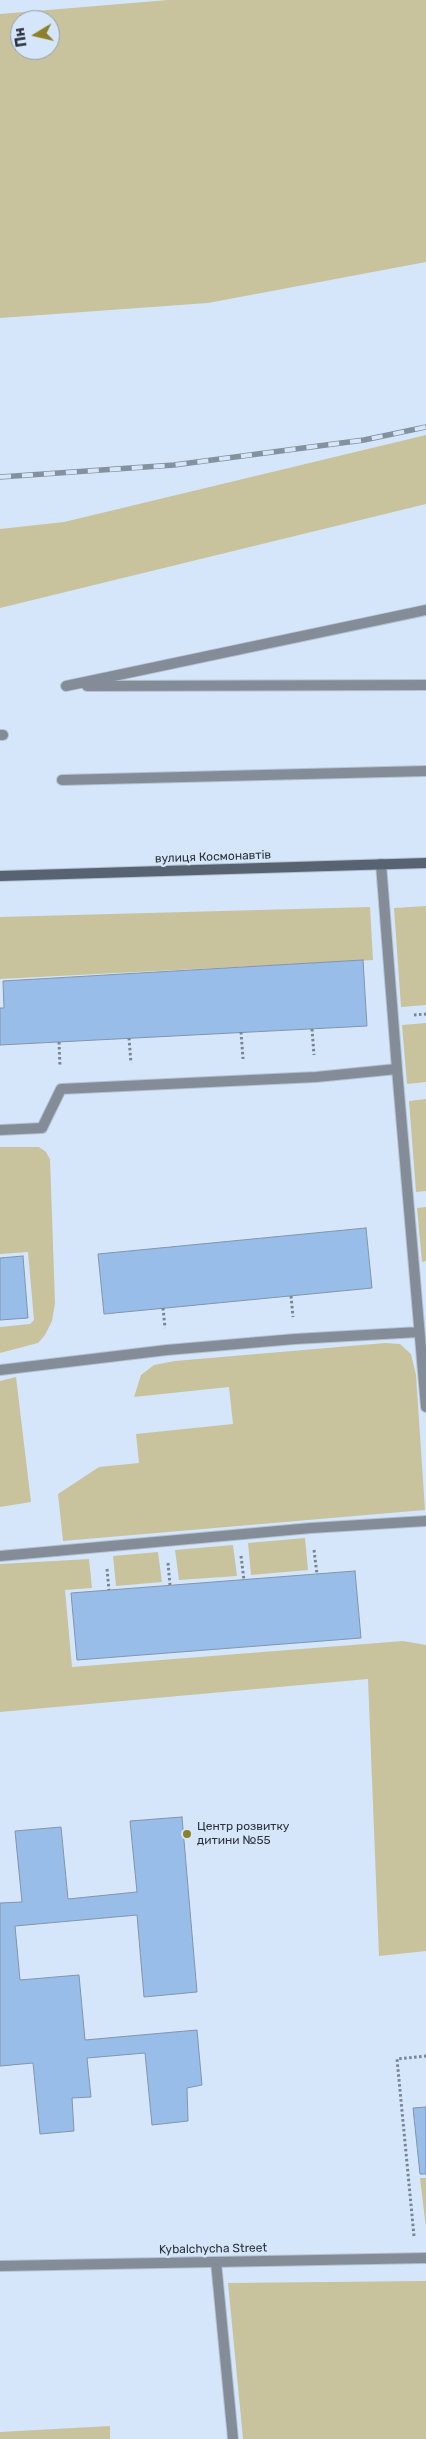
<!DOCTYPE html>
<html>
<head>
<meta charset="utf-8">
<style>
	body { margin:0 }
	#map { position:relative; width:426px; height:2439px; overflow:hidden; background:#d6e6fa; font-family:Rubik,sans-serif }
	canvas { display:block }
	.north { position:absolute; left:10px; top:10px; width:50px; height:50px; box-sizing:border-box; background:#d6e6fa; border:1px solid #919eae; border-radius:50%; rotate:261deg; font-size:14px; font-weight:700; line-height:20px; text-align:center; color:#2a323b }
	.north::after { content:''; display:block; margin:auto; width:18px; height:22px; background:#8d8128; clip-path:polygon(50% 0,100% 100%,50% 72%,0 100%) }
</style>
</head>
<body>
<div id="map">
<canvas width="426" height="2439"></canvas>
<div class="north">Пн</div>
</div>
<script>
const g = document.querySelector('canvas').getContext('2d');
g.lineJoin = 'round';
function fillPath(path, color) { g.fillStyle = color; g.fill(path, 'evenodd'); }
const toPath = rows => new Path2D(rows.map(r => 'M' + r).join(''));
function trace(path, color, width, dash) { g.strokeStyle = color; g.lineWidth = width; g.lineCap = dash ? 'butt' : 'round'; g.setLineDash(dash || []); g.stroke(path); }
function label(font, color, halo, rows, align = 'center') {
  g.font = font + ' Rubik,sans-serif'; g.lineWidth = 5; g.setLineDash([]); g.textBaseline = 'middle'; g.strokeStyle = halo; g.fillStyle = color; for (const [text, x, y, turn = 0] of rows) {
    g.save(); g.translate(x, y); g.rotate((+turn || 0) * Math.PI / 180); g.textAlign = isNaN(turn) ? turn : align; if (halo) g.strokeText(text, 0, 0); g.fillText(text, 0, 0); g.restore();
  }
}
fillPath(toPath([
	[168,0,426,0,426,262,208,303,0,318,0,14],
	[20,20,50,20,50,50,20,50],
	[426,435,426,504,0,608,0,529,64,522],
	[426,906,426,1005,401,1007,394,908],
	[370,907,373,960,0,979,0,1007,0,917],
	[426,1023,426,1082,407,1084,402,1025],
	[426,1099,426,1191,416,1192,409,1101],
	[0,1147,39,1147,46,1152,50,1159,55,1303,52,1321,45,1335,38,1343,0,1353,0,1327,30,1324,34,1320,28,1252,0,1254],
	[426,1207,426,1261,422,1262,417,1208],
	[385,1343,400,1344,411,1354,416,1375,425,1510,63,1541,58,1494,99,1467,139,1463,136,1434,233,1424,229,1387,134,1397,141,1375,154,1365,175,1361],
	[16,1377,31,1502,0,1507,0,1381],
	[305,1538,308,1570,251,1575,248,1543],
	[233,1545,237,1576,179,1580,175,1550],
	[158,1552,162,1582,116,1586,113,1556],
	[89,1559,92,1588,65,1590,72,1667,403,1641,426,1645,426,1951,379,1956,368,1679,0,1712,0,1564],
	[420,2178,426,2178,426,2228],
	[426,2281,426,2439,243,2439,228,2283],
	[110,2426,110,2439,0,2439,0,2432]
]), '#c8c39d');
const building = toPath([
	[363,960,367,1026,0,1045,0,1008,4,1008,3,981,363,960],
	[366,1228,372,1288,104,1314,98,1254,366,1228],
	[23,1256,28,1318,0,1320,0,1258,23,1256],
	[355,1571,361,1638,77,1660,71,1593,355,1571],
	[182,1817,197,1992,144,1997,137,1915,15,1926,20,1980,79,1975,85,2040,197,2030,202,2085,187,2088,188,2121,152,2125,145,2053,87,2058,91,2097,72,2098,74,2131,40,2134,33,2063,0,2066,0,1903,22,1902,15,1831,61,1827,68,1899,137,1892,130,1821,182,1817],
	[426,2107,426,2174,420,2174,413,2108,426,2107]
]);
fillPath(building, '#98bde8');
trace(building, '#8294ab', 1);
const lane = toPath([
	[66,686,426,610],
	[87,686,426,685],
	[0,735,3,735],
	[62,780,426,771],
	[381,864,397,1069],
	[0,1130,42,1128,61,1089,316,1077,397,1069,426,1407],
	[0,1370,167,1350,295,1339,419,1332],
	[0,1556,311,1528,426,1521],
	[216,2262,233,2439]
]);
const street = toPath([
	[0,2266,426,2258]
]);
const secondary = toPath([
	[0,876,426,863]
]);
trace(lane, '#b4c2d4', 12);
trace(street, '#b4c2d4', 12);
trace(secondary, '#b4c2d4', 12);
trace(toPath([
	[414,1015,426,1014],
	[312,1029,314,1055],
	[241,1032,243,1059],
	[129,1038,131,1063],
	[59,1042,60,1067],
	[291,1296,293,1317],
	[163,1308,165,1328],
	[314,1550,317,1574],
	[241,1556,244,1580],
	[168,1563,170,1585],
	[107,1569,109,1590],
	[414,2236,397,2059,426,2056]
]), '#798593', 3, [2.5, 2.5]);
trace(lane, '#848d97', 10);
trace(street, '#848d97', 10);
trace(secondary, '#576371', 10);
const rail = toPath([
	[0,477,174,465,364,440,426,427]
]);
trace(rail, '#84919f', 5.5);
trace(rail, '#d6e6fa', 4, [11]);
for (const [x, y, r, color] of [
	[187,1834,5,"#8d8128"]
]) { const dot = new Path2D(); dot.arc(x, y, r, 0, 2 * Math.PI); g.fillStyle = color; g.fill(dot); trace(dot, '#d6e6fa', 2); }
label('12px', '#2a323b', '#d6e6fa', [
	["вулиця Космонавтів",213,857,-2],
	["Kybalchycha Street",213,2249,-1]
]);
label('12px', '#2a323b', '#d6e6fa', [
	["Центр розвитку",197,1827],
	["дитини №55",197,1841]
], 'left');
</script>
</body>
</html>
